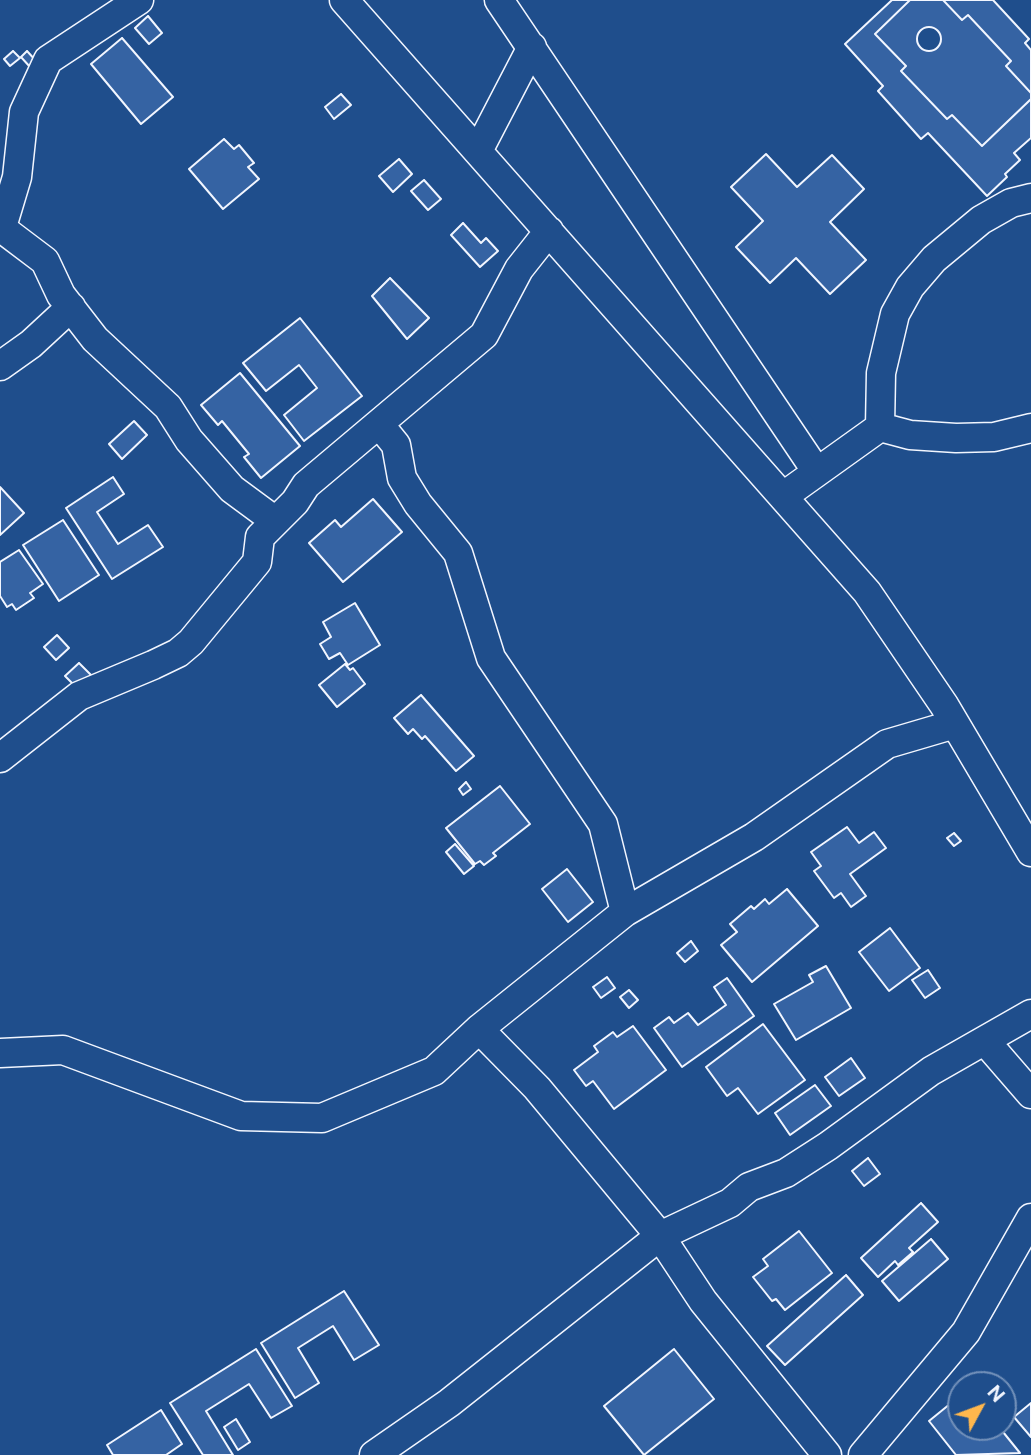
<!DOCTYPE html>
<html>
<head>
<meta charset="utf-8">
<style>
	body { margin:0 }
	#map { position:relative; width:1031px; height:1455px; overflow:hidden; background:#1f4e8c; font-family:"Public Sans",sans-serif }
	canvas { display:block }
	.north { position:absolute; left:947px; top:1371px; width:70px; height:70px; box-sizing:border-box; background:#1f4e8c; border:2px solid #7391ba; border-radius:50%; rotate:49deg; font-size:19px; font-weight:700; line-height:28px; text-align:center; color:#f2f6ff }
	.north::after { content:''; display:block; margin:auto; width:24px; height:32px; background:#ffb74d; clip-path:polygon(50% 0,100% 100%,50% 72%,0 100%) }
</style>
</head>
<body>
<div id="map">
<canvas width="1031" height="1455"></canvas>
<div class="north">N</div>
</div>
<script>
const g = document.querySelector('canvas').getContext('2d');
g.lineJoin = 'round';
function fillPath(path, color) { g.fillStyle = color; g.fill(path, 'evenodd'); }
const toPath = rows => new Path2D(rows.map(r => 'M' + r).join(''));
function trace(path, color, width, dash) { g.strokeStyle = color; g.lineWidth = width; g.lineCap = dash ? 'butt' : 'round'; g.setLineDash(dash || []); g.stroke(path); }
const building = toPath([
	[892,0,910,0,875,34,906,66,901,71,947,119,952,115,982,146,1031,99,1031,138,1014,153,1020,160,1005,174,1007,177,987,196,928,133,921,139,878,91,883,86,845,44,892,0],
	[910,0,943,0,962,20,968,15,1011,61,1006,66,1031,93,1031,99,982,146,952,115,947,119,901,71,906,66,875,34,910,0],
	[943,0,993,0,1029,39,1025,43,1031,50,1031,93,1006,66,1011,61,968,15,962,20,943,0],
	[148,16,162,33,149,44,135,28,148,16],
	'917 39a12 12 0 1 1 24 0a12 12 0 1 1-24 0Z',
	[122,38,173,97,141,124,91,64,122,38],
	[13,51,20,58,10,66,4,59,13,51],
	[27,51,37,62,30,67,21,57,27,51],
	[341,94,351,105,334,119,325,107,341,94],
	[224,139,234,149,239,145,254,163,248,167,259,179,223,209,189,169,224,139],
	[766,154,797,187,832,155,864,189,830,222,866,260,830,294,796,258,770,283,736,247,763,221,731,187,766,154],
	[399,159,412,174,393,192,379,176,399,159],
	[424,180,441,199,428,210,411,191,424,180],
	[463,223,481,243,486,238,498,251,480,267,451,235,463,223],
	[390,278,429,318,407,339,372,296,390,278],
	[300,318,362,396,304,441,284,415,317,388,299,365,266,391,243,363,300,318],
	[240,373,300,446,261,478,244,457,249,454,222,421,218,425,201,405,240,373],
	[134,421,147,435,122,459,109,444,134,421],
	[113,477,124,494,97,512,118,544,148,525,163,547,112,579,66,508,113,477],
	[0,487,24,513,0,535,0,487],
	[373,499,402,532,343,582,309,543,335,520,341,527,373,499],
	[63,520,99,575,59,601,23,545,63,520],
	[19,550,43,584,30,593,34,598,16,610,12,604,7,607,0,596,0,562,19,550],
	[355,603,380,645,348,665,340,653,329,659,320,644,331,637,323,622,355,603],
	[57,635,69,648,56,660,44,647,57,635],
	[79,663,92,676,78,689,65,676,79,663],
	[345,664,350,670,353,668,365,684,337,707,319,685,345,664],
	[421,695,474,756,456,771,425,736,422,739,413,729,408,734,394,718,421,695],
	[466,782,471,789,463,795,459,789,466,782],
	[500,786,530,824,493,853,496,856,484,865,480,861,475,864,446,828,500,786],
	[847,827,859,843,874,832,886,848,850,874,866,896,851,907,841,893,834,898,814,871,821,866,811,852,847,827],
	[954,833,961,841,954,846,947,838,954,833],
	[455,844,474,866,464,874,446,852,455,844],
	[567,869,593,902,568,922,542,889,567,869],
	[787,889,818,926,752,982,721,945,737,932,730,924,751,906,754,909,765,899,769,904,787,889],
	[890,928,920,968,889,991,859,952,890,928],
	[691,941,698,951,685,962,677,953,691,941],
	[826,966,851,1008,796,1040,774,1004,813,982,809,975,826,966],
	[928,970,940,988,925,998,912,980,928,970],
	[607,977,615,988,601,998,593,987,607,977],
	[727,978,754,1016,682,1067,654,1028,669,1017,674,1023,688,1013,698,1025,726,1005,714,987,727,978],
	[629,990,638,1000,629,1008,620,997,629,990],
	[763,1024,805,1080,758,1114,738,1088,727,1096,706,1067,763,1024],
	[633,1026,666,1070,614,1109,593,1081,586,1086,574,1070,598,1052,594,1046,613,1032,617,1037,633,1026],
	[851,1058,865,1078,839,1096,825,1077,851,1058],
	[815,1085,831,1106,790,1135,775,1113,815,1085],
	[868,1158,880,1174,864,1186,852,1171,868,1158],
	[921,1203,938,1222,909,1248,913,1252,898,1265,895,1261,878,1277,861,1258,921,1203],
	[799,1231,832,1273,785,1310,776,1299,772,1301,753,1277,768,1266,763,1259,799,1231],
	[931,1239,948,1259,899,1301,882,1281,931,1239],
	[846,1275,863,1295,785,1365,767,1346,846,1275],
	[344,1291,379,1345,354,1360,333,1326,298,1348,319,1383,295,1398,261,1343,344,1291],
	[256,1349,292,1406,271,1418,249,1384,206,1411,233,1455,203,1455,170,1403,256,1349],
	[674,1349,714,1399,644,1455,604,1406,674,1349],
	[961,1395,961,1427,999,1427,1020,1453,956,1455,929,1421,961,1395],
	[1031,1403,1031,1437,1014,1417,1031,1403],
	[161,1410,182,1444,166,1455,113,1455,107,1445,161,1410],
	[236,1419,250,1442,238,1450,224,1427,236,1419]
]);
fillPath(building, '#3563a3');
trace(building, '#f2f6ff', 2);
const minor = toPath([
	[344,0,867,592,944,705,1031,852],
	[499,0,817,472],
	[478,151,532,47],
	[0,227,45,261,61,295,95,339,168,407,189,440,232,489,274,520],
	[2,227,17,177,24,112,48,60,139,0],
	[0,366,31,344,71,307],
	[379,424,396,445,402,478,418,504,458,553,491,658,603,824,625,912,479,1029],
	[880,427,881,373,895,314,910,287,934,259,981,220,1011,203,1031,198],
	[880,427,910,435,956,438,994,437,1031,428],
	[785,495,880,427],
	[0,758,79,696,153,665,178,653,191,642,257,562,260,537,295,502,306,485,484,335,519,269,549,231],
	[625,912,754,837,887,744,955,724],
	[986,1042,1031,1094],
	[0,1053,63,1050,241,1116,322,1118,434,1071,479,1029,537,1088,660,1236,703,1301,827,1455],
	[374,1455,449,1403,660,1236,730,1203,749,1187,786,1173,828,1146,931,1071,1031,1014],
	[863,1455,966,1332,1031,1218]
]);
trace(minor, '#f2f6ff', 31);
trace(minor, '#1f4e8c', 28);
</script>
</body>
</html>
